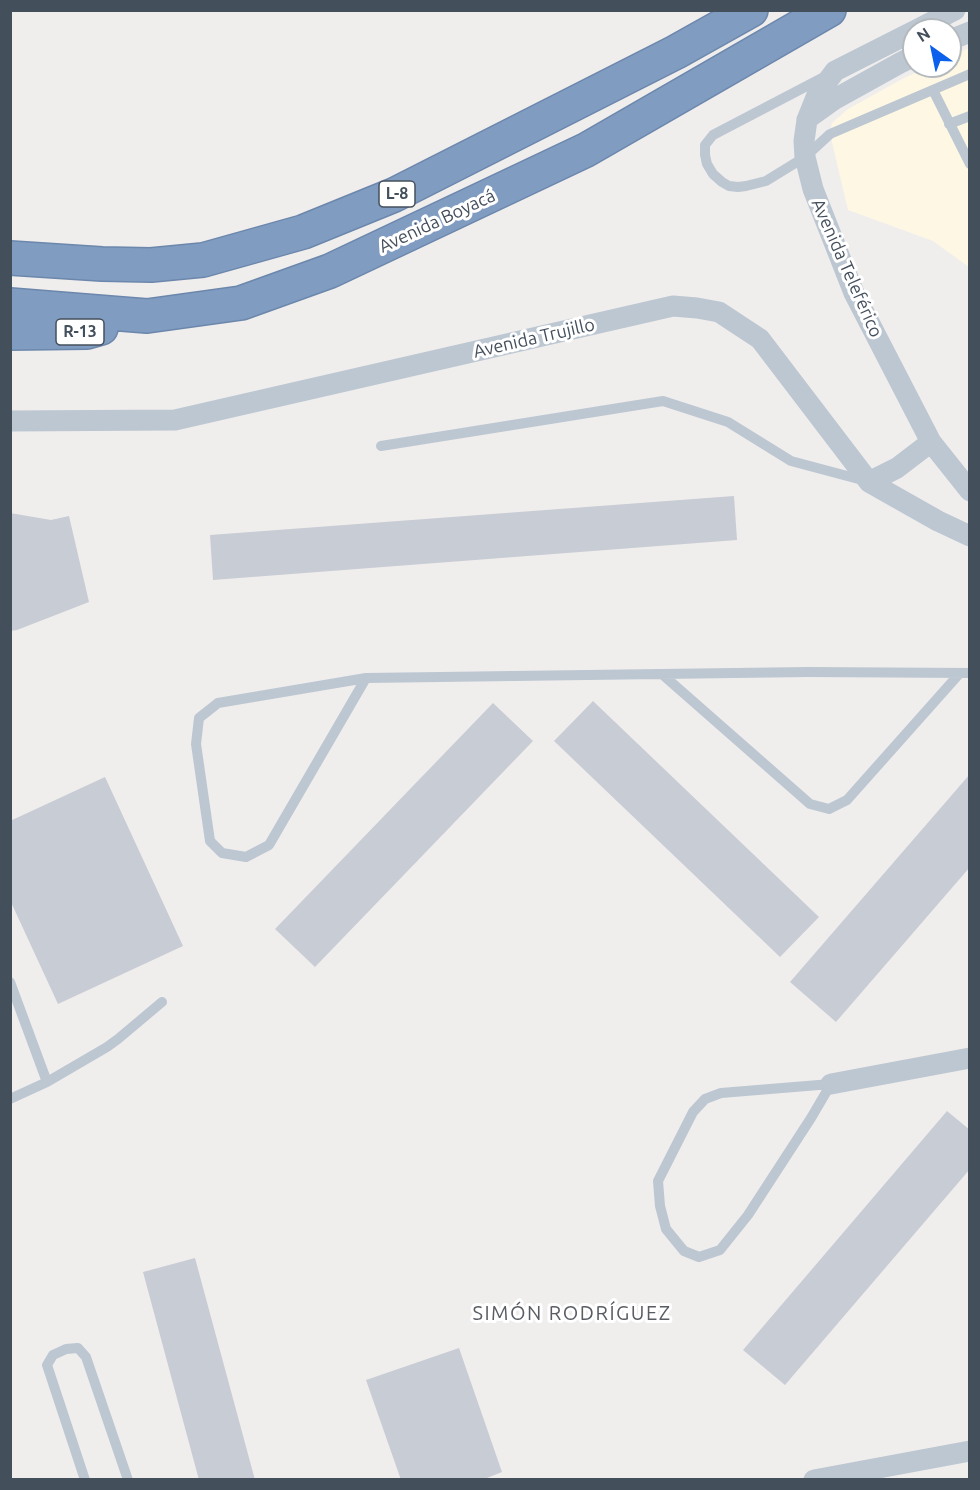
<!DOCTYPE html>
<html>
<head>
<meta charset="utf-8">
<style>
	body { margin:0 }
	#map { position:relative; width:980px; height:1490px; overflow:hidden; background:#f0eded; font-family:Ubuntu,sans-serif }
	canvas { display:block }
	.frame { position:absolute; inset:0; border:12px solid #444f5c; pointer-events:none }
	.north { position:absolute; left:902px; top:18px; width:60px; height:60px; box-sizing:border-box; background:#fff; border:2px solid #b4b9be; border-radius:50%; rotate:327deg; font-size:16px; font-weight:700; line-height:24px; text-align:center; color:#444f5c }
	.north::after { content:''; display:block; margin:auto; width:21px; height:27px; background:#0b61ec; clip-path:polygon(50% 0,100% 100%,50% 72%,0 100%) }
</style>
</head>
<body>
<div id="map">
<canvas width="980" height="1490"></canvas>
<div class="frame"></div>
<div class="north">N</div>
</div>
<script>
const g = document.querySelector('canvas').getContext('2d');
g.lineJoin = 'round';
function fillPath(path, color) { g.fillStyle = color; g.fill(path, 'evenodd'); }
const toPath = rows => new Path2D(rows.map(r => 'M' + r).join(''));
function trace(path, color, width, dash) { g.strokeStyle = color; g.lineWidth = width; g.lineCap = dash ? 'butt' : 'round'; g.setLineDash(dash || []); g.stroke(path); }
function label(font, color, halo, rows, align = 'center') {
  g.font = font + ' Ubuntu,sans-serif'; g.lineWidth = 6; g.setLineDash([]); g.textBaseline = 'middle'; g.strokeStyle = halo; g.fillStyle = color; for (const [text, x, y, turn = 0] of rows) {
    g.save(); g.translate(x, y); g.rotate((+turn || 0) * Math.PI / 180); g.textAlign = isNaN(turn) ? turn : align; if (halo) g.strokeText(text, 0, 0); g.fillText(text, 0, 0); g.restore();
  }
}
fillPath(toPath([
	[969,48,969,267,933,241,848,210,830,134,832,123,848,109,904,78,930,66,950,66,950,57]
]), '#fdf7e4');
fillPath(toPath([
	[734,496,737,540,213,580,210,535],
	[10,513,51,520,69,516,89,602,17,630,10,631],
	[593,701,819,917,780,957,554,741],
	[493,703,533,741,315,967,275,929],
	[970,774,970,867,836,1022,790,982],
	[105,777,183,946,58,1004,10,900,10,821],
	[947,1111,970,1130,970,1169,785,1385,743,1350],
	[195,1258,255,1480,199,1480,143,1272],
	[459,1348,502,1472,482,1480,401,1480,366,1380]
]), '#c8ccd4');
const motorway = toPath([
	[10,258,102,264,151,265,203,260,303,232,394,195,676,52,751,10],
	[10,305,147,316,241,303,330,271,586,150,829,10],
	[10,333,87,332,101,328]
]);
trace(motorway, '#6c87ac', 36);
trace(toPath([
	[824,77,713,135,705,145,705,155,707,164,713,174,722,182,729,186,738,187,746,186,766,181,805,157,830,134,970,74],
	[933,90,970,164],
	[949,124,970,116],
	[381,446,663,401,728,422,791,461,866,481],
	[663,675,810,804,829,809,847,800,960,673],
	[366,678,269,845,246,857,222,853,210,841,196,744,199,718,218,703,366,678,808,672,970,673],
	[10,982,47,1082],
	[831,1084,811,1118,748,1215,720,1250,699,1257,684,1251,666,1229,660,1206,658,1181,693,1112,705,1099,721,1093,831,1084],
	[10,1099,47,1082,107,1047,118,1039,162,1002],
	[85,1480,47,1365,53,1355,66,1349,78,1348,86,1357,128,1480]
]), '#bcc7d1', 10);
trace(toPath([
	[916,30,955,10],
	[914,31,835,71,817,95,807,120,804,141,805,157,813,189,854,293,931,442,970,491],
	[950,40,970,32],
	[807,119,835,99,900,63,914,56],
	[10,421,175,420,673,306,697,308,719,312,760,339,869,482,938,521,970,536],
	[869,482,897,468,931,442],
	[831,1084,970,1058],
	[814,1480,970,1451]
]), '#bcc7d1', 21);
trace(motorway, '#809cc1', 33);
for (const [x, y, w] of [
	[397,194,36],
	[80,332,48]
]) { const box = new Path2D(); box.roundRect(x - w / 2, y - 13, w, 26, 4.5); g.fillStyle = '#fff'; g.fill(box); trace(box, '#444f5c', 1.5); }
label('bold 16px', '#444f5c', null, [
	["L-8",397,194],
	["R-13",80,332]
]);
label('18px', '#444f5c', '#fff', [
	["Avenida Boyacá",437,221,-25],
	["Avenida Teleférico",847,268,66],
	["Avenida Trujillo",534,338,-13]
]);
g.letterSpacing = '1.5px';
label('20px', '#595d63', '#fff', [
	["SIMÓN RODRÍGUEZ",572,1313]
]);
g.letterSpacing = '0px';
</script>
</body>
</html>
